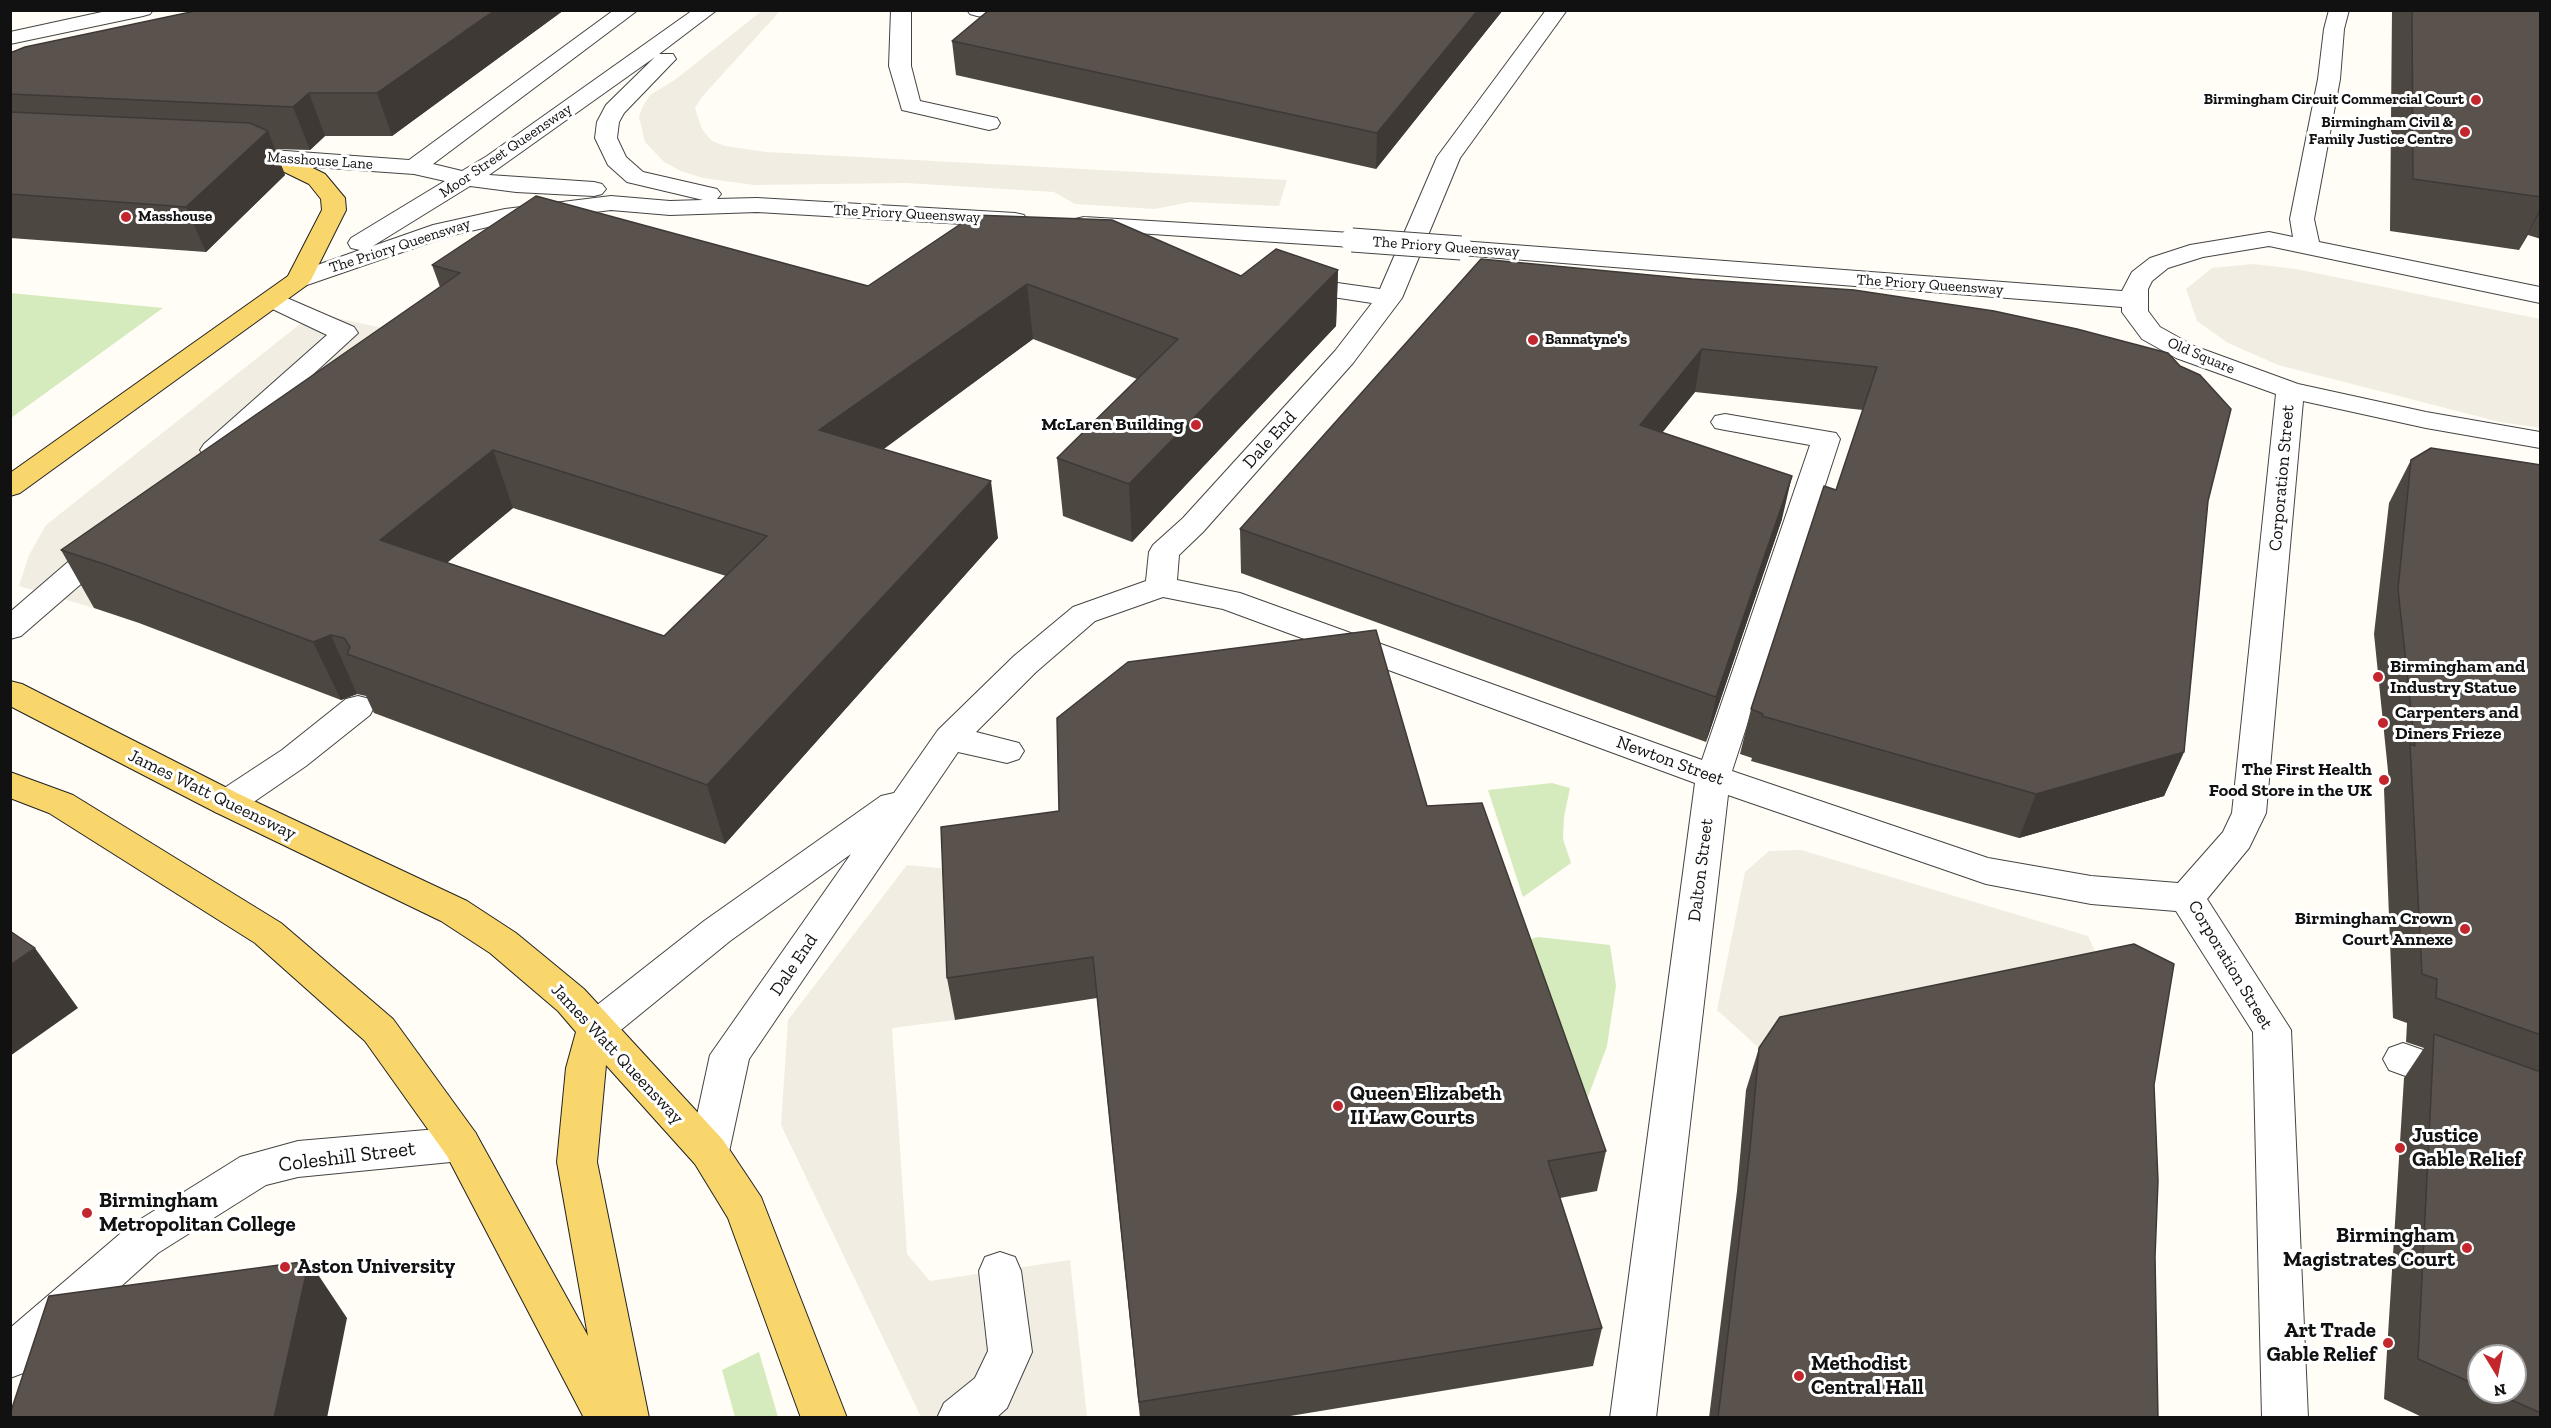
<!DOCTYPE html>
<html>
<head>
<meta charset="utf-8">
<style>
	body { margin:0 }
	#map { position:relative; width:2551px; height:1428px; overflow:hidden; background:#fffdf5; font-family:"Zilla Slab",serif }
	canvas { display:block }
	.frame { position:absolute; inset:0; border:12px solid #111; pointer-events:none }
	.north { position:absolute; left:2467px; top:1344px; width:60px; height:60px; box-sizing:border-box; background:#fff; border:2px solid #a0a0a0; border-radius:50%; rotate:170deg; font-size:16px; font-weight:700; line-height:24px; text-align:center; color:#111 }
	.north::after { content:''; display:block; margin:auto; width:21px; height:27px; background:#c4262e; clip-path:polygon(50% 0,100% 100%,50% 72%,0 100%) }
</style>
</head>
<body>
<div id="map">
<canvas width="2551" height="1428"></canvas>
<div class="frame"></div>
<div class="north">N</div>
</div>
<script>
const g = document.querySelector('canvas').getContext('2d');
g.lineJoin = 'round';
function fillPath(path, color) { g.fillStyle = color; g.fill(path, 'evenodd'); }
const toPath = rows => new Path2D(rows.map(r => 'M' + r).join(''));
function trace(path, color, width, dash) { g.strokeStyle = color; g.lineWidth = width; g.lineCap = dash ? 'butt' : 'round'; g.setLineDash(dash || []); g.stroke(path); }
function label(font, color, halo, rows, align = 'center') {
  g.font = font + ' "Zilla Slab",serif'; g.lineWidth = 6; g.setLineDash([]); g.textBaseline = 'middle'; g.strokeStyle = halo; g.fillStyle = color; for (const [text, x, y, turn = 0] of rows) {
    g.save(); g.translate(x, y); g.rotate((+turn || 0) * Math.PI / 180); g.textAlign = isNaN(turn) ? turn : align; if (halo) g.strokeText(text, 0, 0); g.fillText(text, 0, 0); g.restore();
  }
}
fillPath(toPath([
	[11,293,163,308,11,418],
	[1552,783,1570,788,1564,817,1563,839,1571,863,1523,897,1488,790],
	[1538,937,1610,945,1616,986,1607,1046,1576,1129,1511,944],
	[759,1352,778,1417,735,1417,722,1370]
]), '#d5ebbd');
fillPath(toPath([
	[763,10,780,11,701,98,695,108,702,129,712,141,725,146,766,152,1287,180,1279,206,1190,202,1155,209,1075,204,1054,192,906,183,754,185,703,178,681,171,664,162,645,142,639,117,642,108,650,95,676,79],
	[2253,264,2296,269,2540,319,2540,428,2500,422,2278,365,2228,343,2197,321,2186,289,2212,268],
	[314,313,442,341,94,608,19,586,29,555,46,525],
	[1801,850,2088,936,2110,984,1768,1056,1717,1010,1745,872,1769,851],
	[907,865,949,869,955,1020,892,1028,907,1254,930,1281,1070,1260,1087,1417,921,1417,781,1125,788,1020]
]), '#f1ede2');
const minor = toPath([
	[111,10,153,10,150,14,143,16,10,44,10,32,111,10],
	[614,10,638,10,433,164,462,171,487,156,693,10,717,10,659,54,673,54,676,59,624,113,619,122,617,138,626,157,643,172,717,189,721,194,717,199,757,198,1015,213,1024,215,1027,220,1024,225,1015,227,757,212,670,215,611,210,505,223,449,236,307,285,298,288,289,285,285,280,289,275,360,250,351,248,348,243,351,238,445,181,414,174,272,164,264,162,260,157,264,152,272,150,409,160,614,10],
	[655,57,606,105,597,122,595,138,608,165,627,182,703,200,670,201,611,196,505,209,433,225,373,246,470,186,516,192,594,196,602,194,606,189,602,184,594,182,489,175,655,57],
	[891,10,911,10,911,66,920,101,997,118,1000,123,997,128,989,130,902,110,889,66,891,10],
	[967,10,1015,10,1030,14,1033,18,1030,22,1023,24,977,16,970,14,967,10],
	[1546,10,1567,10,1460,158,1402,298,1353,363,1203,532,1179,555,1177,580,1240,593,1702,760,1810,445,1725,430,1715,428,1711,422,1715,416,1725,414,1836,433,1840,439,1732,771,1988,858,2091,876,2178,883,2223,832,2232,813,2276,394,2176,358,2142,339,2122,312,2122,307,1461,255,1452,253,1449,248,1452,243,1461,241,2122,291,2132,272,2150,258,2190,245,2269,232,2293,237,2290,219,2318,79,2324,29,2329,10,2349,10,2344,29,2340,79,2314,219,2319,242,2540,287,2540,303,2269,246,2203,257,2168,268,2152,281,2148,289,2148,311,2160,327,2194,346,2298,384,2426,412,2540,432,2540,448,2426,428,2303,401,2266,813,2249,848,2207,899,2291,1030,2308,1418,2262,1418,2253,1032,2176,911,2091,904,1986,884,1728,795,1656,1418,1610,1418,1695,783,1223,609,1163,597,1095,621,1036,672,976,732,1019,743,1024,751,1019,759,1007,763,958,752,749,1059,729,1152,723,1164,709,1170,695,1164,689,1152,710,1055,851,854,730,941,611,1038,597,1043,583,1038,578,1027,583,1016,704,921,881,796,894,793,938,730,1014,656,1073,607,1146,581,1149,552,1153,545,1183,518,1335,351,1372,303,1293,291,1289,286,1293,281,1302,278,1380,289,1437,157,1546,10],
	[1084,217,1352,233,1361,235,1364,240,1361,245,1352,247,1075,229,1072,224,1075,219,1084,217],
	[273,292,354,327,358,333,224,456,214,458,204,456,200,450,204,444,327,335,264,305,260,300,264,295,273,292],
	[108,535,119,537,123,544,119,551,21,636,10,639,10,612,97,537,108,535],
	[358,696,370,699,374,707,370,715,306,766,239,812,227,816,215,812,210,803,215,794,282,750,346,699,358,696],
	[2403,1043,2540,1091,2540,1125,2389,1070,2383,1059,2389,1048,2403,1043],
	[461,1127,475,1132,481,1144,475,1156,461,1161,298,1177,266,1185,158,1253,26,1372,10,1378,10,1328,128,1227,240,1157,298,1141,461,1127],
	[1000,1252,1015,1257,1021,1271,1032,1352,1007,1408,996,1418,937,1418,944,1403,975,1378,988,1351,979,1271,985,1257,1000,1252]
]);
const major = toPath([
	[237,149,280,152,325,174,345,198,346,210,311,280,307,285,20,493,10,496,10,473,288,276,322,210,321,199,309,184,268,164,229,161,225,156,229,151,237,149],
	[10,681,22,684,239,794,467,901,516,933,584,989,723,1140,761,1197,847,1418,801,1418,728,1218,695,1164,606,1065,597,1162,649,1418,584,1418,447,1156,365,1041,255,943,49,813,10,798,10,772,73,795,281,923,393,1019,475,1132,588,1336,557,1162,566,1068,576,1032,558,1011,490,953,441,921,215,812,10,706,10,681]
]);
trace(minor, '#444', 2);
trace(major, '#222', 2);
fillPath(minor, '#fff');
fillPath(major, '#f9d66b');
const minorBridge = toPath([
	[1352,240,1461,248]
]);
trace(minorBridge, '#444', 25, []);
trace(minorBridge, '#fff', 23);
fillPath(toPath([
	[564,10,392,136,325,136,310,150,275,149,285,175,206,252,10,238,10,53],
	[989,10,1503,10,1376,169,956,75,952,41],
	[2392,10,2541,10,2541,239,2528,235,2519,250,2390,231],
	[432,265,868,286,1241,276,1338,270,1336,326,1132,542,1063,516,1057,458,1137,379,1033,339,883,449,998,538,725,844,374,713,366,696,357,694,341,700,139,623,94,608,61,550,440,287],
	[513,508,726,576,664,636,447,563],
	[1692,279,2208,501,2184,752,2164,796,2019,838,1751,761,1752,758,1740,754,1751,709,1836,490,1863,410,1695,392,1662,432,1782,519,1706,742,1241,573,1240,529],
	[2411,460,2541,465,2541,1418,2424,1418,2384,1399,2404,1078,2424,1048,2406,1042,2407,1023,2393,1018,2384,789,2389,781,2374,634,2389,503],
	[2479,1356,2515,1392,2479,1392],
	[1427,806,1606,1151,1597,1191,1560,1198,1602,1328,1593,1366,1278,1418,1140,1418,1097,998,955,1020,947,978],
	[1759,1048,2154,1085,2155,1257,2158,1418,1709,1418,1737,1191,1746,1090]
]), '#4d4742');
fillPath(toPath([
	[495,10,564,10,392,136,377,93],
	[1478,10,1503,10,1376,169,1377,133],
	[309,93,325,136,310,150,293,107],
	[268,131,285,175,206,252,186,207],
	[2541,207,2541,210,2519,250],
	[1338,270,1336,326,1132,542,1129,484],
	[1027,284,1033,339,831,488,819,430],
	[1702,349,1695,392,1634,468,1640,425],
	[493,450,513,508,404,598,380,540],
	[1792,476,1782,519,1706,742,1716,697],
	[991,481,998,538,725,844,707,785],
	[331,635,357,694,341,700,313,642],
	[2184,752,2164,796,2019,838,2036,794],
	[35,948,78,1008,10,1056,10,965],
	[309,1261,347,1318,327,1418,274,1418]
]), '#3f3936');
const building = toPath([
	[200,10,495,10,377,93,309,93,293,107,10,94,10,53,25,47,200,10],
	[989,10,1478,10,1377,133,952,41,989,10],
	[2412,10,2541,10,2541,197,2413,179,2412,10],
	[10,112,250,123,268,131,186,207,10,194,10,112],
	[536,196,868,286,974,215,1112,220,1241,276,1276,249,1338,270,1129,484,1057,458,1178,339,1027,284,819,430,991,481,707,785,347,654,350,647,344,638,331,635,313,642,107,565,61,550,460,273,432,265,536,196],
	[493,450,767,536,664,636,380,540,493,450],
	[1481,259,1692,279,1854,290,1994,311,2077,329,2168,353,2180,366,2200,375,2231,409,2208,501,2184,752,2036,794,1762,716,1763,714,1751,709,1824,486,1836,490,1877,367,1702,349,1640,425,1792,476,1716,697,1240,529,1481,259],
	[2431,448,2541,465,2541,1035,2436,998,2437,979,2422,974,2410,744,2415,746,2398,589,2411,460,2431,448],
	[1376,630,1427,806,1482,803,1606,1151,1548,1161,1602,1328,1139,1402,1093,957,947,978,941,827,1059,811,1057,718,1128,662,1376,630],
	[10,931,35,948,10,965,10,931],
	[2134,944,2174,964,2154,1085,2158,1181,2155,1257,2158,1418,1718,1418,1750,1149,1759,1048,1780,1017,2134,944],
	[2434,1034,2541,1072,2541,1413,2493,1392,2515,1392,2515,1356,2479,1356,2479,1386,2418,1359,2434,1034],
	[309,1261,274,1418,10,1418,10,1414,49,1296,309,1261]
]);
fillPath(building, '#5a524d');
trace(building, '#3f3936', 1.5);
for (const [x, y, r, color] of [
	[2476,100,6,"#c4262e"],
	[2465,132,6,"#c4262e"],
	[126,217,6,"#c4262e"],
	[1533,340,6,"#c4262e"],
	[1196,425,6,"#c4262e"],
	[2378,677,6,"#c4262e"],
	[2383,723,6,"#c4262e"],
	[2384,780,6,"#c4262e"],
	[2465,929,6,"#c4262e"],
	[1338,1106,6,"#c4262e"],
	[2400,1148,6,"#c4262e"],
	[87,1213,6,"#c4262e"],
	[2467,1248,6,"#c4262e"],
	[285,1267,6,"#c4262e"],
	[2388,1343,6,"#c4262e"],
	[1799,1376,6,"#c4262e"]
]) { const dot = new Path2D(); dot.arc(x, y, r, 0, 2 * Math.PI); g.fillStyle = color; g.fill(dot); trace(dot, '#fff', 2); }
label('bold 15px', '#111', '#fff', [
	["Birmingham Circuit Commercial Court",2464,100],
	["Birmingham Civil &",2453,123],
	["Family Justice Centre",2453,140],
	["Masshouse",138,217,"left"],
	["Bannatyne's",1545,340,"left"]
], 'right');
label('15px', '#111', '#fff', [
	["Moor Street Queensway",506,151,-34],
	["Masshouse Lane",320,161,4],
	["The Priory Queensway",907,214,3],
	["The Priory Queensway",400,246,-18],
	["The Priory Queensway",1446,247,4],
	["The Priory Queensway",1930,285,4],
	["Old Square",2201,356,23]
]);
label('bold 18px', '#111', '#fff', [
	["McLaren Building",1184,425],
	["Birmingham and",2390,667,"left"],
	["Industry Statue",2390,688,"left"],
	["Carpenters and",2395,713,"left"],
	["Diners Frieze",2395,734,"left"],
	["The First Health",2372,770],
	["Food Store in the UK",2372,791],
	["Birmingham Crown",2453,919],
	["Court Annexe",2453,940]
], 'right');
label('18px', '#111', '#fff', [
	["Dale End",1270,440,-48],
	["Corporation Street",2282,478,-85],
	["Newton Street",1670,761,20],
	["James Watt Queensway",212,795,26],
	["Dalton Street",1701,870,-83],
	["Dale End",794,965,-56],
	["Corporation Street",2230,965,59],
	["James Watt Queensway",617,1054,47]
]);
label('bold 21px', '#111', '#fff', [
	["Queen Elizabeth",1350,1094],
	["II Law Courts",1350,1118],
	["Justice",2412,1136],
	["Gable Relief",2412,1160],
	["Birmingham",99,1201],
	["Metropolitan College",99,1225],
	["Birmingham",2455,1236,"right"],
	["Magistrates Court",2455,1260,"right"],
	["Aston University",297,1267],
	["Art Trade",2376,1331,"right"],
	["Gable Relief",2376,1355,"right"],
	["Methodist",1811,1364],
	["Central Hall",1811,1388]
], 'left');
label('21px', '#111', '#fff', [
	["Coleshill Street",347,1157,-7]
]);
</script>
</body>
</html>
